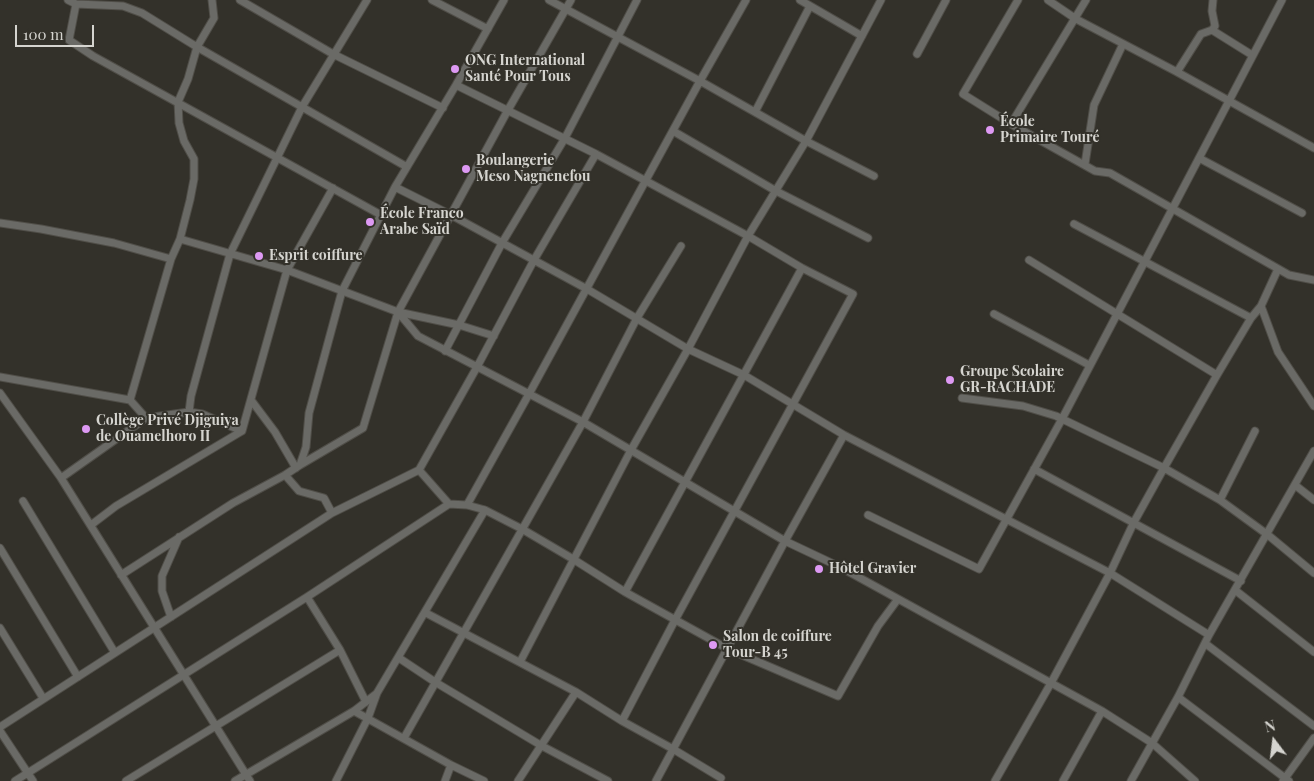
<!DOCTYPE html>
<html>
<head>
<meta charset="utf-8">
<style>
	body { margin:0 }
	#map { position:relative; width:1314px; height:781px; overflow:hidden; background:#33312a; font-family:"Playfair Display",serif }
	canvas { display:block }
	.north { position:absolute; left:1249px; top:716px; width:50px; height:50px; -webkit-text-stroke:4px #33312a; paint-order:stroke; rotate:345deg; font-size:14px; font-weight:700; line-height:20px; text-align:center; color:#d5d4cf }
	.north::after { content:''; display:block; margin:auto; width:18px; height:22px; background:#d5d4cf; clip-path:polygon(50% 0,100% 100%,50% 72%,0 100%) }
	.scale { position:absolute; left:15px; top:25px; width:79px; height:22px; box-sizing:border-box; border:2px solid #d5d4cf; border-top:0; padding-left:6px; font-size:15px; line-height:18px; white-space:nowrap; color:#d5d4cf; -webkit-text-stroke:4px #33312a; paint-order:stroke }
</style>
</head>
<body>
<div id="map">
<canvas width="1314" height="781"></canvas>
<div class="north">N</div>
<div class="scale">100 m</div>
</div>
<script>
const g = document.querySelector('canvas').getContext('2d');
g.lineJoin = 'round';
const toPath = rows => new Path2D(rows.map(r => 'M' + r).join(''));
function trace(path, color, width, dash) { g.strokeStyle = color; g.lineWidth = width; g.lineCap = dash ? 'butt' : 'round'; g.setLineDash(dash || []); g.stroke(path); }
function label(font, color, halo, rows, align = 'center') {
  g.font = font + ' "Playfair Display",serif'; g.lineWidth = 4; g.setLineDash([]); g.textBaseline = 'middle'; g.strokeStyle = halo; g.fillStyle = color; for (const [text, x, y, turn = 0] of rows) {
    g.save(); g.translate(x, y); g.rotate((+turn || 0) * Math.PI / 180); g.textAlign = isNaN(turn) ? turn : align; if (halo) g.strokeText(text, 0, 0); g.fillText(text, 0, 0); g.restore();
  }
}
const minor = toPath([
	[68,0,76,4,123,6,142,13,197,47,407,167],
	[240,0,333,54,443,108],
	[432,0,488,29],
	[549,0,700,81,806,141,874,176],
	[800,0,862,36],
	[1018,0,963,94,1011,124,1095,171,1110,173,1289,275,1314,280],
	[1048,0,1076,19,1177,72,1314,148],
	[76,4,69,40,93,56,381,215],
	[1212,30,1252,55],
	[917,54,946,0],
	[1177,72,1201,34,1212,30,1215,26,1212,11,1213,0],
	[456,85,596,154,748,236,802,268,853,294,675,620,622,721],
	[755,112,810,6],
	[1011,124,1086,0],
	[673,131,776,191,868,238],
	[1199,158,1302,213],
	[1085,164,1094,105,1123,44],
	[395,187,451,215,587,289,688,349,744,375,844,435,1110,573,1209,635],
	[0,223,41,229,114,243,171,259],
	[1074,224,1251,318],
	[180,239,287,270,398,312,459,325,494,336],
	[1029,260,1217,375],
	[1261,306,1278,352,1314,406],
	[398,312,418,336,583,422,785,541,840,567,1102,711,1152,743,1195,781],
	[994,314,1089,365],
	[445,351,502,243,565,138,637,0],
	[0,377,130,400,146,418,189,412,202,414,242,431],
	[0,393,61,478,250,781],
	[962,398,1023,406,1056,416,1164,468,1220,500,1268,535,1314,573],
	[130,400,171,259,180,239,190,200,194,179,194,159,184,141,179,123,178,102,188,79,197,47,214,18,212,0],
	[251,400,275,432,296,468],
	[189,412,191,396,230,254,302,107,367,0],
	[300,465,306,447,309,413,342,291,395,187,456,85,504,0],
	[1034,469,1241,581],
	[419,470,449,504,467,505,485,510,522,529,573,559,625,592,728,649,838,696,878,626,898,599],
	[285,475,299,491,324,498,332,513],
	[61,478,146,418],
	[1295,485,1314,500],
	[1220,500,1255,431],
	[23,501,115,653],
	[467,505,529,394,700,81,746,0],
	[868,515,979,569,1062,419,1282,0],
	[91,525,116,506,242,431,287,270,333,188],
	[0,548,78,677],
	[121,575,233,503,285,475,300,465,363,428,398,312,508,110,571,0],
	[1235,590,1314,652],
	[625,592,802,268],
	[307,597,340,650,366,702],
	[426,613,576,692,622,721,673,749,721,778],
	[171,617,162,591,162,576,179,537],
	[0,628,43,698],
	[1206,644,1314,726],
	[399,658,435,682,542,746,608,781],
	[520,662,631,450,688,349,748,236,806,141,881,0],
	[1178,697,1289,781],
	[354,711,451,765,484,781],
	[0,727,332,513,419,470,477,367,534,260,596,154],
	[0,731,33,781],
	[404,738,583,422,637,318,681,246],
	[15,781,307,597,449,504],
	[126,781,340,650],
	[235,781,354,711,376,694],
	[336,781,368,718,377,693,485,510],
	[445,781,451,765],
	[518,781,576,692],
	[656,781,785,541,844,435],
	[995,781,1051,683,1110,573,1134,522,1164,468,1217,375,1251,318,1261,306,1278,269],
	[1063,781,1102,711],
	[1131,781,1178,697,1209,635,1314,451],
	[1283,781,1314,738]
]);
trace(minor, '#504e48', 9);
trace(minor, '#6a6a66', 7);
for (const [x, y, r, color] of [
	[455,69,5,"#dd99f3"],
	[990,130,5,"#dd99f3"],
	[466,169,5,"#dd99f3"],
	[370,222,5,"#dd99f3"],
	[259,256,5,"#dd99f3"],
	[950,380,5,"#dd99f3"],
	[86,429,5,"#dd99f3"],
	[819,569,5,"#dd99f3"],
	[713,645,5,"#dd99f3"]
]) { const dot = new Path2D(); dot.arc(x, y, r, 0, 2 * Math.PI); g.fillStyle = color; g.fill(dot); trace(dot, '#33312a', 2); }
label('bold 14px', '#d5d4cf', '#33312a', [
	["ONG International",465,61],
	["Santé Pour Tous",465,77],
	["École",1000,122],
	["Primaire Touré",1000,138],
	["Boulangerie",476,161],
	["Meso Nagnenefou",476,177],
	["École Franco",380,214],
	["Arabe Saïd",380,230],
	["Esprit coiffure",269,256],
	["Groupe Scolaire",960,372],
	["GR-RACHADE",960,388],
	["Collège Privé Djiguiya",96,421],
	["de Ouamelhoro II",96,437],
	["Hôtel Gravier",829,569],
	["Salon de coiffure",723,637],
	["Tour-B 45",723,653]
], 'left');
</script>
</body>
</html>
